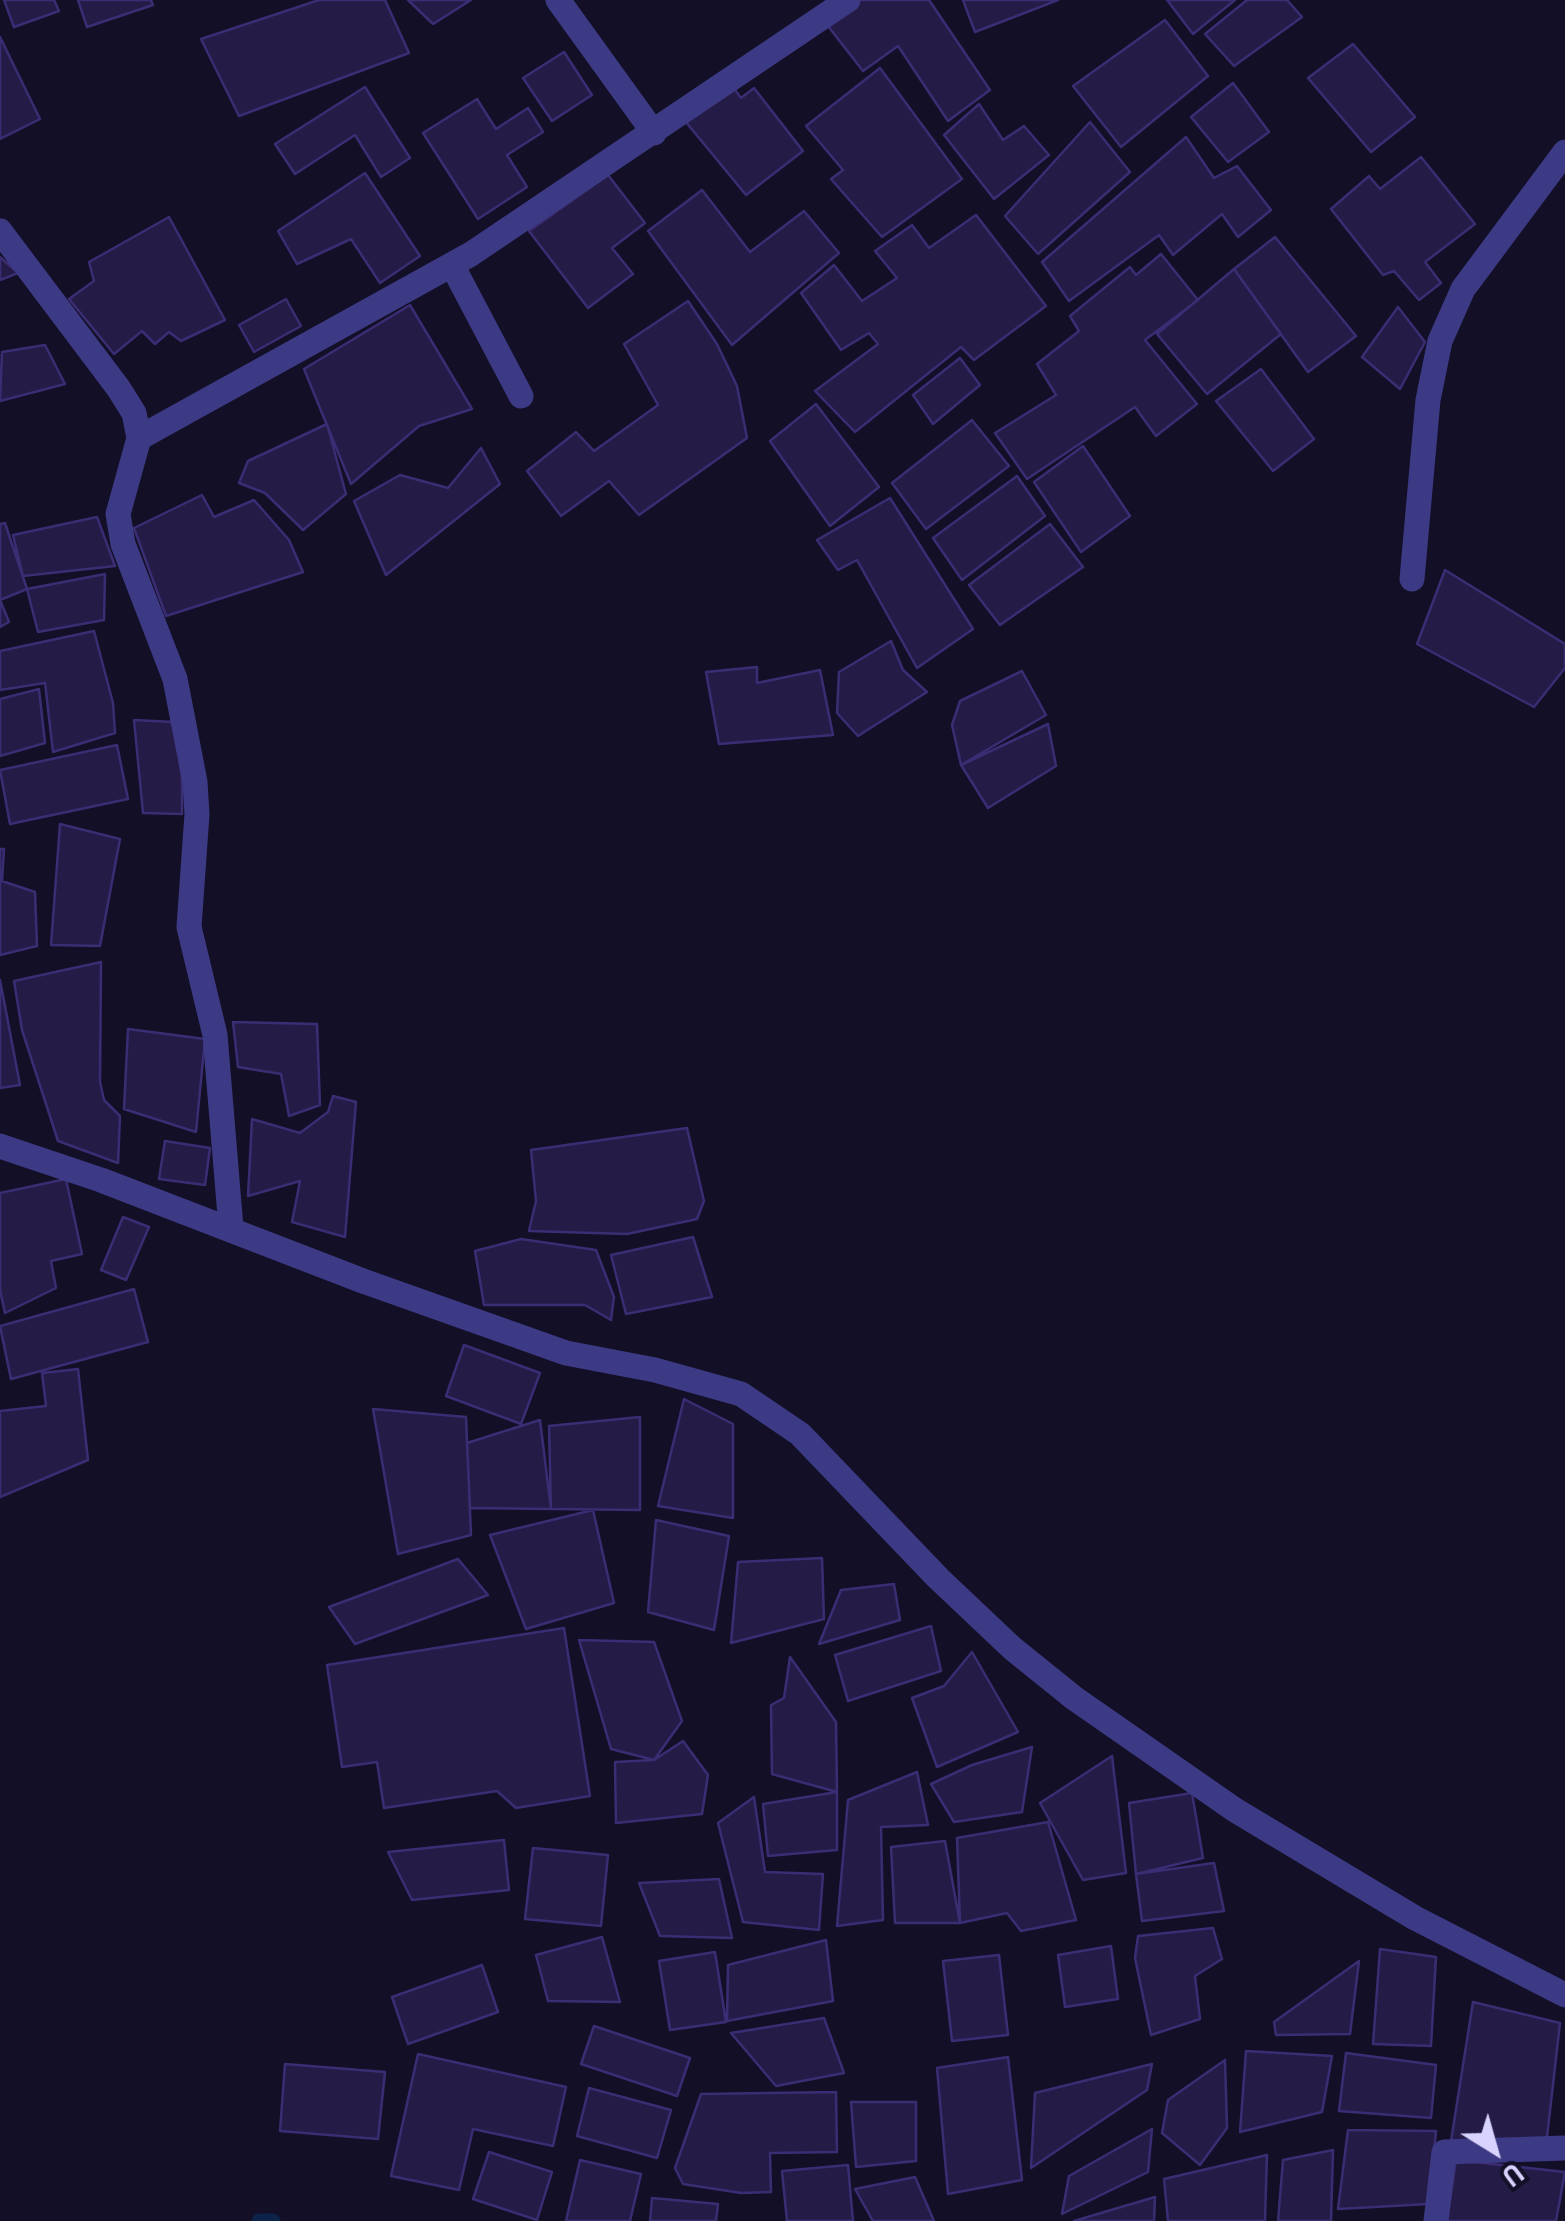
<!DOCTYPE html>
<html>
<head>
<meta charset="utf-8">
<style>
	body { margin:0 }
	#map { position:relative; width:1565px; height:2221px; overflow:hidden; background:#130f26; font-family:"PT Sans",sans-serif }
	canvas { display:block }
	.north { position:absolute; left:1445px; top:2101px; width:100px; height:100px; -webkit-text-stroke:8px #130f26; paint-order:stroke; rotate:143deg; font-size:28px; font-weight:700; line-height:40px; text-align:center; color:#d9d4ff }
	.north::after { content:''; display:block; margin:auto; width:35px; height:45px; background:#d9d4ff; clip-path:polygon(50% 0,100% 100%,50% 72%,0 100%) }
</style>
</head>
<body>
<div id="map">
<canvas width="1565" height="2221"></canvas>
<div class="north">U</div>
</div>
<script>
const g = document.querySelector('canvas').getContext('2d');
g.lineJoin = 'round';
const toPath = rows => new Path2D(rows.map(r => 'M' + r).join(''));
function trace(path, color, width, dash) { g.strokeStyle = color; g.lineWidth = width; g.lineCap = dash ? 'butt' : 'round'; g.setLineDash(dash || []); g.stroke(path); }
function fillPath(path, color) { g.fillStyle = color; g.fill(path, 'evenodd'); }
trace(toPath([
	[259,2221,273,2221]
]), '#0c2248', 15);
const building = toPath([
	[4,0,54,0,59,11,14,27,4,0],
	[78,0,151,0,153,5,87,27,78,0],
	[319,0,385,0,409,53,239,116,201,39,319,0],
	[408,0,471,0,433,24,408,0],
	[860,0,929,0,990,90,948,121,898,46,863,71,824,21,860,0],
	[963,0,1058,0,975,32,963,0],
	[1167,0,1235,0,1193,34,1167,0],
	[1247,0,1287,0,1302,17,1234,66,1205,34,1247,0],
	[1165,20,1208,76,1121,147,1073,86,1165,20],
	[0,37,40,119,0,139,0,37],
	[1353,44,1415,117,1371,152,1308,78,1353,44],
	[564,52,592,95,552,121,523,78,564,52],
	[880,68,962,179,882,237,831,179,843,170,806,126,880,68],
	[1233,83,1269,132,1228,162,1191,117,1233,83],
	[365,87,410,158,381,177,355,135,295,174,275,144,365,87],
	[733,87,741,98,754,88,803,151,746,195,685,121,733,87],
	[477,99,496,129,528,108,543,132,507,155,527,187,478,219,423,133,477,99],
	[979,104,1003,140,1024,126,1049,155,994,199,944,135,979,104],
	[1090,122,1130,172,1038,254,1005,216,1090,122],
	[1186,137,1214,178,1237,166,1271,210,1238,237,1222,214,1173,255,1159,235,1069,301,1042,262,1186,137],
	[1421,157,1475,224,1425,262,1441,283,1419,300,1394,271,1383,275,1331,209,1369,176,1380,189,1421,157],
	[365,173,420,256,380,283,351,239,297,264,278,231,365,173],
	[608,175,645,223,612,248,633,274,588,308,529,231,608,175],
	[702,190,750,252,804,211,839,253,732,345,648,231,702,190],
	[976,215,1046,306,974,360,961,347,855,432,815,391,878,344,869,333,841,350,801,293,834,265,862,301,897,278,875,251,912,225,929,248,976,215],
	[169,217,225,320,181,341,169,332,155,344,142,331,114,354,69,299,94,281,89,262,169,217],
	[1275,237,1356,336,1308,372,1234,269,1275,237],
	[1161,254,1198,300,1145,340,1197,404,1156,436,1135,407,1027,479,995,433,1056,395,1037,364,1079,331,1070,316,1130,267,1136,275,1161,254],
	[0,257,18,273,0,280,0,257],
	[1234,269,1281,334,1207,394,1157,334,1234,269],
	[286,299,301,326,254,352,239,325,286,299],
	[688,301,717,344,737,386,747,438,639,515,609,481,561,516,527,471,576,432,594,451,658,405,624,344,688,301],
	[410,305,472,409,419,426,351,484,304,369,410,305],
	[1398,307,1425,342,1400,389,1362,357,1398,307],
	[45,345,65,384,0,401,2,352,45,345],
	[960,358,980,385,933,424,913,395,960,358],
	[1261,369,1314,439,1273,471,1216,401,1261,369],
	[816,404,879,487,830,526,770,441,816,404],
	[972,420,1009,466,926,529,892,483,972,420],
	[327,424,346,494,303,530,265,493,239,483,248,461,327,424],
	[1083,446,1130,516,1081,552,1034,482,1083,446],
	[481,448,500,484,386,575,354,501,400,475,448,488,481,448],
	[1017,476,1045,516,962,580,933,538,1017,476],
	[202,495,214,517,254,500,289,540,303,572,166,616,134,528,202,495],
	[890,498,973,629,917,668,857,560,838,570,817,540,890,498],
	[97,517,115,566,23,576,13,535,97,517],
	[5,523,27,589,0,600,9,622,0,627,0,524,5,523],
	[1050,524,1083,567,1000,625,969,585,1050,524],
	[1445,570,1565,644,1565,668,1534,707,1417,644,1445,570],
	[105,574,104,620,38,632,27,589,105,574],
	[94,631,113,703,115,733,53,752,45,683,0,690,0,651,94,631],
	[891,641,903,670,927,692,858,736,837,713,839,672,891,641],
	[757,667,757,683,820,670,833,735,719,744,706,672,757,667],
	[1022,671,1046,715,961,765,952,725,960,701,1022,671],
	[39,689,45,743,0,756,0,699,39,689],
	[134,720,174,722,182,775,182,814,143,813,134,720],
	[1048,724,1056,766,988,808,961,765,1048,724],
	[117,745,128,799,10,824,0,770,117,745],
	[60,824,120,839,100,946,51,945,60,824],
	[0,849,4,849,2,881,35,892,37,946,0,955,0,849],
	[101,962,100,1082,104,1100,120,1116,118,1163,58,1141,22,1030,14,981,101,962],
	[0,980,20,1085,0,1088,0,980],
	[233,1022,317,1024,320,1105,289,1116,281,1074,238,1067,233,1022],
	[128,1029,205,1039,196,1132,124,1109,128,1029],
	[333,1096,356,1102,345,1237,292,1222,300,1181,248,1196,252,1119,300,1133,328,1112,333,1096],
	[687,1128,704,1201,697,1219,627,1234,529,1231,536,1201,531,1150,687,1128],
	[165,1141,210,1148,205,1185,159,1179,165,1141],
	[66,1179,82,1254,51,1261,56,1288,5,1313,0,1290,0,1193,66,1179],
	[123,1217,149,1227,126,1280,101,1270,123,1217],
	[693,1237,712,1297,626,1314,611,1255,693,1237],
	[521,1239,596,1250,614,1297,611,1320,585,1305,484,1305,475,1251,521,1239],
	[134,1289,148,1342,11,1379,0,1326,134,1289],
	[464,1345,540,1373,521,1424,446,1396,464,1345],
	[78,1369,88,1460,0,1497,0,1411,46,1406,42,1373,78,1369],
	[684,1399,733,1424,733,1518,658,1506,684,1399],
	[373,1409,466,1417,471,1535,398,1554,373,1409],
	[640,1417,640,1510,551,1509,549,1426,640,1417],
	[540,1420,551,1509,470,1508,467,1443,540,1420],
	[593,1510,614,1603,526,1629,490,1535,593,1510],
	[656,1520,729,1536,714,1630,648,1612,656,1520],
	[822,1558,824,1619,731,1643,738,1562,822,1558],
	[458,1559,488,1595,355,1644,329,1607,458,1559],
	[894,1584,900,1620,819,1644,841,1590,894,1584],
	[931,1626,941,1671,848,1701,835,1655,931,1626],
	[564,1628,590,1796,516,1808,497,1791,384,1808,377,1762,342,1767,327,1665,564,1628],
	[579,1640,654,1642,682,1721,654,1760,611,1749,579,1640],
	[972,1652,1018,1732,937,1767,912,1698,944,1686,972,1652],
	[790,1657,836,1722,837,1792,772,1774,771,1705,784,1698,790,1657],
	[683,1741,708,1775,702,1814,616,1823,615,1762,654,1760,683,1741],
	[1032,1747,1022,1812,954,1822,931,1784,972,1765,1032,1747],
	[1112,1756,1126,1873,1083,1880,1040,1803,1112,1756],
	[917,1772,928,1825,881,1827,883,1920,837,1926,848,1800,917,1772],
	[837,1792,837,1850,768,1856,763,1804,837,1792],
	[1192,1793,1203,1858,1136,1874,1129,1803,1192,1793],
	[754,1797,765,1872,823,1874,819,1930,743,1922,718,1823,754,1797],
	[1048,1822,1076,1920,1021,1931,1007,1913,960,1923,957,1838,1048,1822],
	[504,1840,509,1890,412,1900,388,1852,504,1840],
	[945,1841,960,1923,895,1923,891,1847,945,1841],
	[533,1848,608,1855,601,1926,525,1919,533,1848],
	[1214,1863,1224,1911,1142,1921,1136,1874,1214,1863],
	[719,1879,732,1938,660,1936,639,1883,719,1879],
	[1213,1928,1222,1959,1195,1976,1200,2019,1151,2035,1135,1958,1138,1936,1213,1928],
	[602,1937,620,2002,548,2001,536,1955,602,1937],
	[826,1940,833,2001,727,2021,728,1965,826,1940],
	[1111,1946,1118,1999,1065,2007,1058,1955,1111,1946],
	[1380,1949,1436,1957,1431,2046,1373,2044,1380,1949],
	[715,1952,726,2022,670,2030,659,1961,715,1952],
	[999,1955,1008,2035,952,2041,943,1961,999,1955],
	[1359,1961,1350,2034,1276,2035,1274,2022,1359,1961],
	[482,1965,498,2012,408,2044,392,1997,482,1965],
	[1473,2002,1560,2023,1546,2146,1451,2141,1473,2002],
	[824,2018,844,2073,776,2086,731,2033,824,2018],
	[594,2026,690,2058,677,2096,581,2064,594,2026],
	[1246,2051,1332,2056,1322,2112,1240,2132,1246,2051],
	[1346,2053,1436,2065,1431,2118,1339,2111,1346,2053],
	[418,2054,566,2087,553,2146,473,2129,459,2190,391,2176,418,2054],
	[1008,2057,1022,2180,948,2194,937,2068,1008,2057],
	[1225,2060,1227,2128,1200,2165,1162,2133,1168,2100,1225,2060],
	[285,2064,385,2072,378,2139,280,2131,285,2064],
	[1152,2064,1147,2090,1031,2168,1035,2093,1152,2064],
	[589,2088,671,2110,657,2158,577,2136,589,2088],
	[836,2092,837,2152,770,2153,771,2192,741,2193,683,2184,675,2168,701,2094,836,2092],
	[851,2102,916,2102,916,2161,856,2167,851,2102],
	[1152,2129,1148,2172,1062,2214,1069,2176,1152,2129],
	[1348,2130,1436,2131,1429,2204,1338,2209,1348,2130],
	[1333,2150,1331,2221,1278,2221,1283,2160,1333,2150],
	[489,2152,552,2172,537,2220,473,2199,489,2152],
	[1267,2155,1265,2221,1168,2221,1164,2179,1267,2155],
	[580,2160,641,2174,630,2221,566,2221,580,2160],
	[1456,2160,1565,2172,1556,2221,1447,2221,1456,2160],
	[848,2165,853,2221,787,2221,782,2171,848,2165],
	[915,2177,934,2221,873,2221,855,2189,915,2177],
	[1155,2197,1154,2221,1074,2221,1155,2197],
	[652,2198,718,2204,716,2221,650,2221,652,2198]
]);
fillPath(building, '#241b47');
trace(building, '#3b2d73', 2.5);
trace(toPath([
	[558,0,654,133],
	[0,231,119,389,134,413,139,438,471,254,848,0],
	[452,265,521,396],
	[139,438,118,514,123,544,175,679,195,782,197,814,189,927,215,1035,231,1228],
	[1412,579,1428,400,1440,341,1463,289,1565,152],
	[0,1146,101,1180,363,1281,566,1353,655,1370,741,1394,800,1434,938,1578,1012,1648,1074,1698,1235,1810,1415,1918,1565,1995],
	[1436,2221,1444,2152,1565,2148]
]), '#3d3a85', 25);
</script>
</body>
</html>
